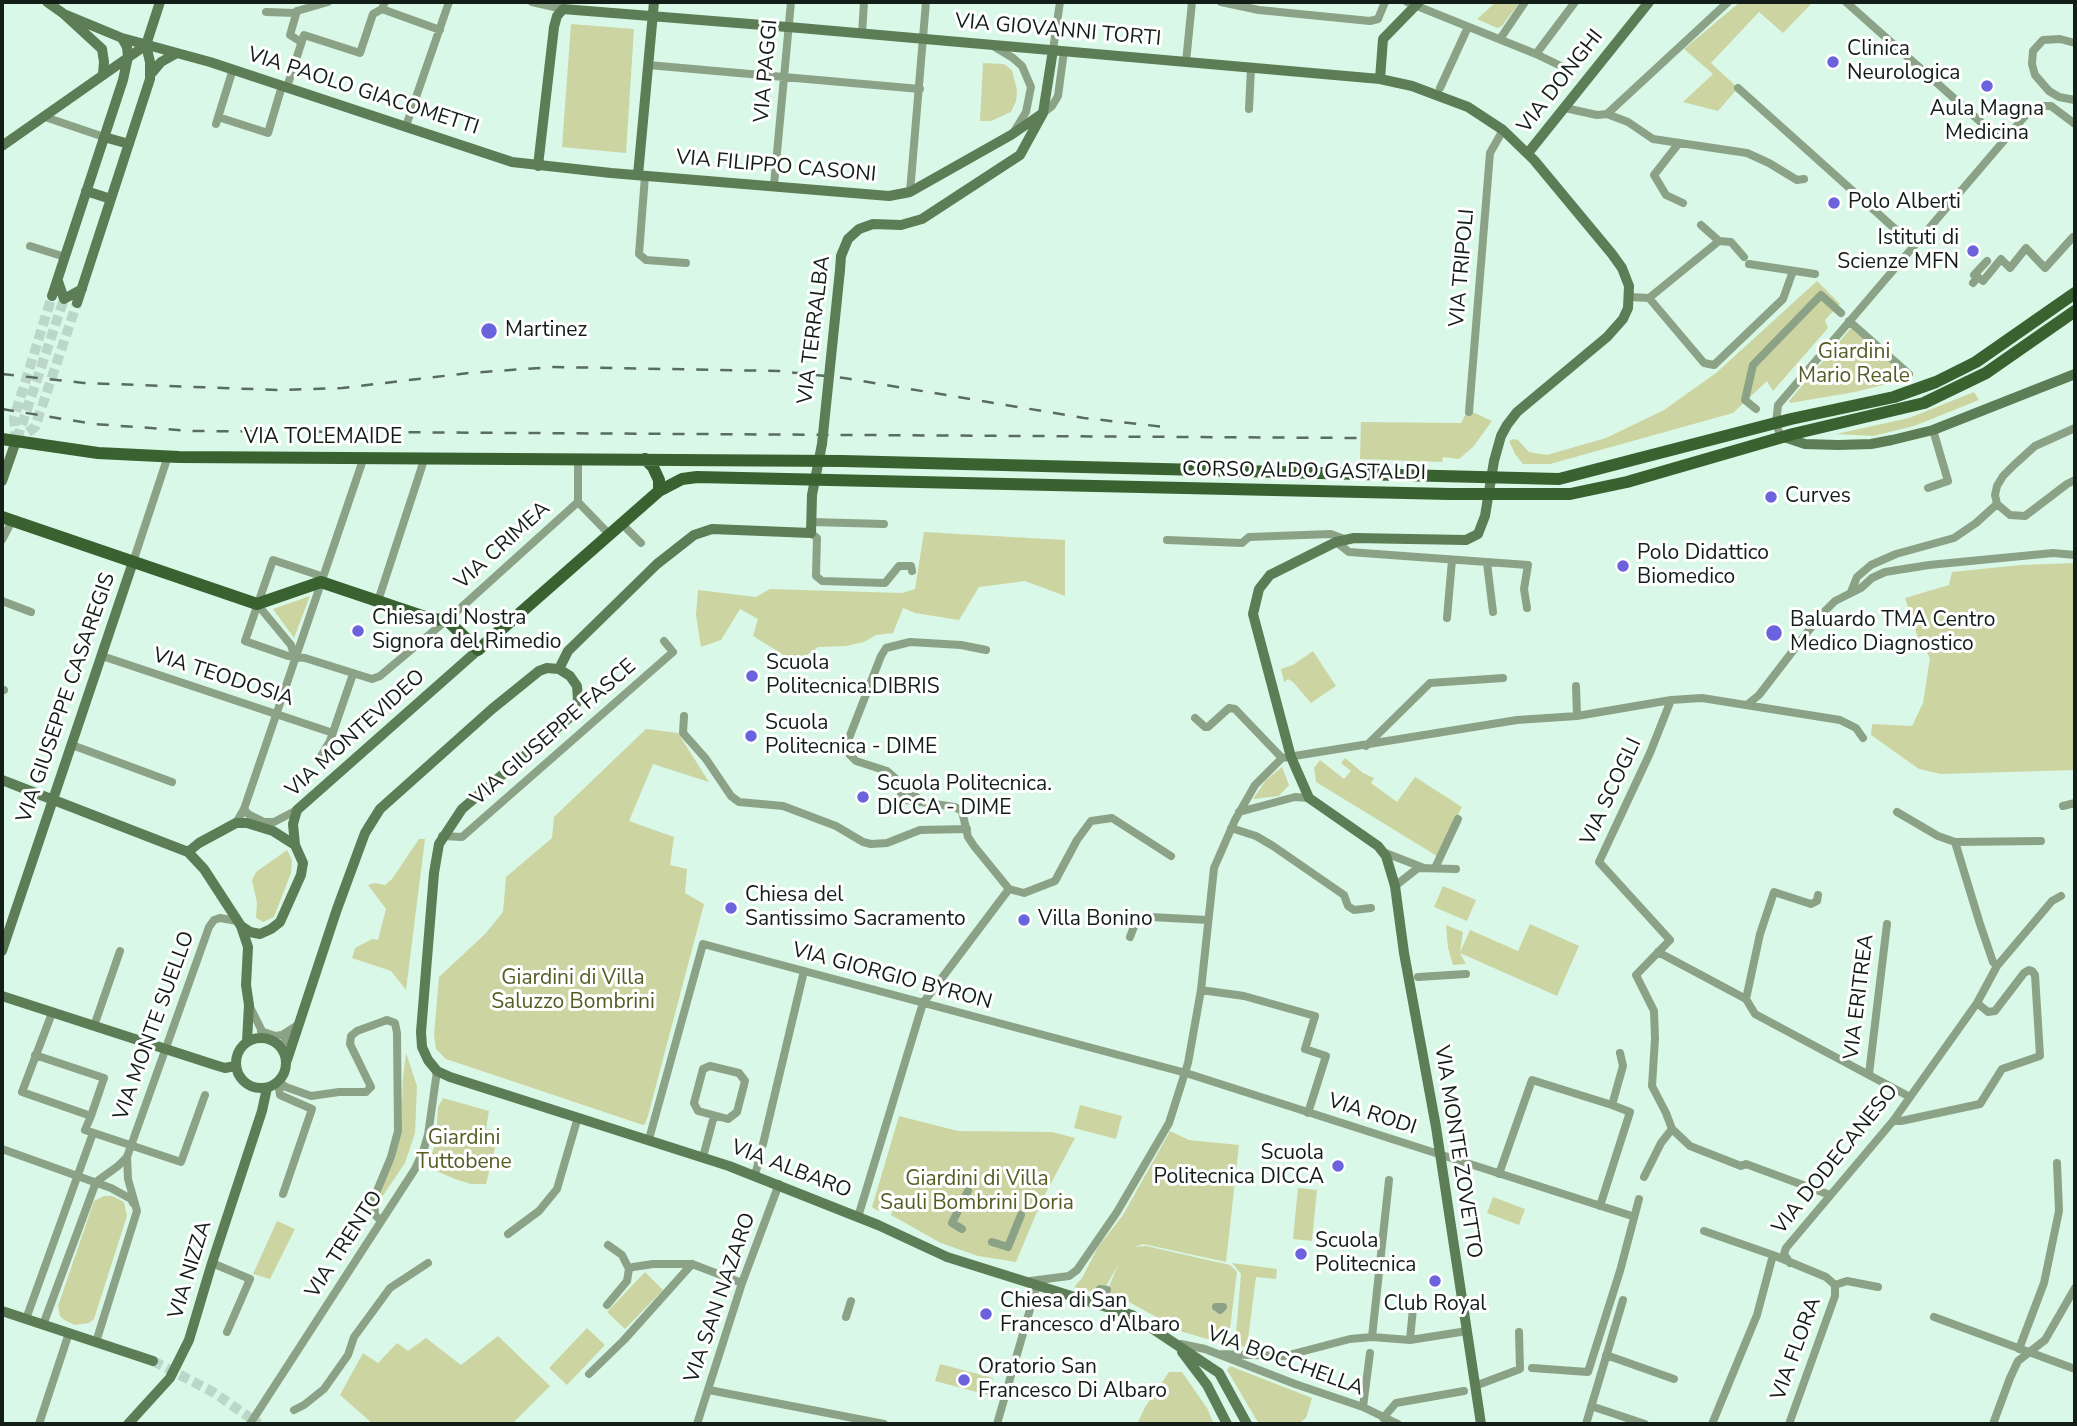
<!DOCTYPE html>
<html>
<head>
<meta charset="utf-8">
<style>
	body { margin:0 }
	#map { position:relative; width:2077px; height:1426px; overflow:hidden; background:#d9f8e8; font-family:"Nunito Sans",sans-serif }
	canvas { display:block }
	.frame { position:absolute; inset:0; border:4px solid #131e19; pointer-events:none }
</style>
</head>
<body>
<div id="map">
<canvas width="2077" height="1426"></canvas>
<div class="frame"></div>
</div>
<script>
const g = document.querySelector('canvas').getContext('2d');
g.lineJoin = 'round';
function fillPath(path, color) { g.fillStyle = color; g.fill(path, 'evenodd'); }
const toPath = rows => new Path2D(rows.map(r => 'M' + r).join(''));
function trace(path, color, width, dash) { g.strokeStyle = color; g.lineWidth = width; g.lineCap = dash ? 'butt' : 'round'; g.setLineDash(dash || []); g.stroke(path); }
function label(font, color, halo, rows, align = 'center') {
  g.font = font + ' "Nunito Sans",sans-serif'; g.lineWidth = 6; g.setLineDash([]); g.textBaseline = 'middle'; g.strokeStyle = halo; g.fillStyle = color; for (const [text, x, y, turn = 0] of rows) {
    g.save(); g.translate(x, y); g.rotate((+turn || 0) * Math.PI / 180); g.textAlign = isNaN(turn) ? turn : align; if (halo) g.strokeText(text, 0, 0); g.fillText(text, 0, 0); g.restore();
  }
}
fillPath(toPath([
	[1496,2,1520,2,1502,26,1497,28,1477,19],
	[1740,2,1813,2,1783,33,1759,12,1711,63,1738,88,1718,111,1683,102,1713,74,1684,49],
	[571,24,634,29,626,153,562,147],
	[983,63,1004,64,1012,70,1017,90,1016,101,1011,112,991,121,980,121],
	[1817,281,1840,304,1825,320,1828,328,1773,391,1767,381,1733,413,1550,464,1523,464,1515,454,1509,441,1513,439,1518,440,1529,452,1547,455,1606,438,1664,410,1716,373],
	[1851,328,1910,378,1855,392,1790,403,1789,401],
	[1974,392,1979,400,1914,426,1873,436,1836,434,1909,418],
	[1468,410,1492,421,1473,447,1459,459,1443,457,1442,462,1360,459,1361,422,1461,423],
	[924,532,1065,540,1065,596,1025,581,979,587,959,620,915,613,903,608,893,633,876,635,864,642,846,646,818,647,806,656,798,669,782,654,753,636,758,619,740,609,721,640,701,647,696,615,698,590,756,597,770,589,902,593,915,589],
	[2075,563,2075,770,1941,774,1919,769,1871,735,1872,724,1912,726,1923,703,1930,658,1918,638,1905,598,1949,585,1952,572,2021,565],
	[310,596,294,638,273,609],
	[1313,651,1336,686,1311,703,1293,682,1288,679,1284,682,1281,669,1293,665],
	[646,729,678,733,709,782,653,764,629,821,674,837,670,865,687,869,685,893,704,904,648,1116,645,1124,643,1125,446,1059,436,1049,434,1035,439,977,485,934,503,912,506,877,552,838,554,817],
	[1345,758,1363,773,1374,778,1371,783,1397,802,1415,777,1462,807,1437,856,1316,782,1314,768,1320,760,1344,779,1351,771,1341,763],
	[1282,767,1289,785,1279,796,1253,799,1266,780],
	[419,839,425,839,406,990,391,971,352,958,355,948,372,939,378,940,386,909,368,885,374,883,385,885,392,879],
	[287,850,292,860,291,873,274,917,263,922,256,918,257,903,252,880,256,872],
	[1443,886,1476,900,1467,921,1434,907],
	[1530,924,1579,946,1557,996,1460,953,1466,964,1453,965,1448,948,1446,925,1463,932,1460,952,1470,930,1518,951],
	[406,1053,417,1086,415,1133,405,1163,382,1197,378,1196,395,1158,401,1132,403,1078],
	[443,1098,489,1111,486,1129,499,1132,486,1184,471,1184,455,1179,427,1167,436,1142,438,1107],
	[1080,1105,1122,1116,1116,1139,1074,1128],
	[899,1116,958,1131,1052,1132,1075,1138,1041,1202,1016,1262,978,1256,941,1243,891,1215,894,1207,884,1202,878,1211,872,1207],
	[1170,1131,1189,1140,1239,1145,1226,1262,1143,1244,1135,1247,1146,1246,1230,1265,1237,1272,1228,1345,1183,1332,1129,1302,1106,1294,1118,1265,1101,1295,1074,1287,1082,1278,1098,1247,1123,1215],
	[1298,1188,1317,1190,1312,1241,1293,1239],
	[104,1196,112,1196,124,1202,127,1216,94,1319,89,1323,75,1325,64,1320,60,1316,58,1306,94,1201],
	[1493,1197,1525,1209,1519,1225,1487,1213],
	[277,1221,295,1229,270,1279,253,1274],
	[1232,1263,1277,1269,1276,1279,1256,1277,1247,1347,1235,1346,1241,1274],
	[645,1272,663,1290,625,1329,607,1312],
	[587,1328,605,1345,567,1385,549,1368],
	[498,1336,550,1386,512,1424,373,1424,340,1395,363,1353,378,1363,397,1343,408,1351,426,1338,461,1365],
	[940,1364,993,1378,988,1395,935,1381],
	[1230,1366,1312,1398,1306,1418,1298,1424,1259,1424,1227,1370],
	[1169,1372,1182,1372,1207,1408,1214,1424,1137,1424,1145,1407]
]), '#ccd5a2');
trace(toPath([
	[759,1160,763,1144]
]), '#bbd7c9', 8, [8, 4]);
trace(toPath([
	[17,439,64,299],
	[16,441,35,427,77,303],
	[16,441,14,418,52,296],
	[153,1361,213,1392,259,1424]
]), '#bbd7c9', 10, [10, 5]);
trace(toPath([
	[532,2,563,9],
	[1221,2,1259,10,1370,21,1378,19,1385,2],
	[1407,2,1536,54,1567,69],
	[1846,2,2002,141],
	[382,9,440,30],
	[297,11,290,35,301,42],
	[297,11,328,2],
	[266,12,295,13],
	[862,34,864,2],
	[1500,39,1525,2],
	[2075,43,2060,39,2043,40,2033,51,2032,64,2035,75,2049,91,2059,97,2075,100],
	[995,47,1013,58,1022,66,1031,87,1026,112,1015,130],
	[1053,50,1060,2],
	[1536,54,1575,2],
	[1186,62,1192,2],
	[648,65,920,89],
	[287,87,304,35,360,53,373,14,382,9,385,2],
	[1440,88,1468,27],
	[1738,88,1913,245],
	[1565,108,1597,115,1607,114,1728,2],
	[1249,109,1251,68],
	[1043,113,1052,106,1058,96,1064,51],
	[1607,114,1628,122,1653,139,1747,153,1769,163,1797,180,1804,179],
	[45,117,104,137],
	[218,117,268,133,282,86],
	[216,124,233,69],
	[406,126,449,2],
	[1679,143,1654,175,1666,195,1683,203],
	[645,176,639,254,646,260,686,263],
	[774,185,791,2],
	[910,192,926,2],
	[1701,225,1719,241,1731,242,1744,257],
	[30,246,65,257],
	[1749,264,1815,274],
	[1977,278,1974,275,1987,261],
	[1973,283,1978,277,1983,281,2001,259,2010,268,2026,248,2045,268,2073,237,2075,239],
	[1630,297,1649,298,1704,363,1714,365,1783,299,1793,271],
	[1649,298,1719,241],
	[1849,321,1909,374],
	[1756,409,1745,400,1753,365,1821,295,1841,313],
	[1469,412,1490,153,1503,130],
	[1784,437,1779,432,1776,423,1778,405,2025,116,2040,106,2051,106,2075,124],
	[1928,488,1948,481,1933,430],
	[578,502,609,534],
	[1997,504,2010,515,2025,516,2067,484,2075,480],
	[811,522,884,524],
	[627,529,641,543],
	[811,533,817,538,816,576,822,581,885,583,899,566,911,566,912,571],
	[2,540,12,521],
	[1167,540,1242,543,1249,537,1331,534,1344,539],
	[1336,542,1349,552,1528,565,1524,589,1527,608],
	[133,562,168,456],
	[1487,563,1493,612],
	[321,582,318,575,273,560,245,641,288,656,305,658,372,679,380,676,455,613,578,502,578,458],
	[1851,592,1857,577,1871,565,1896,554,1954,538,1976,523,1997,504,1995,495,1997,486,2003,476,2014,465,2035,446,2075,428],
	[2,601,31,612],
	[378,601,425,457],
	[257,604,291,645,295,658],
	[1447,618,1452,560],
	[102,656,333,733],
	[1576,686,1577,716],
	[2,690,4,690],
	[1671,700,1650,753,1599,862,1670,940,1636,975,1654,1011,1655,1039,1652,1086,1666,1113,1672,1129,1690,1146,1741,1166,1746,1164,1830,1195],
	[1747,705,1759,695,1819,617,1835,601,1861,588,1872,578,1885,572,1929,565,2053,553,2075,555],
	[684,716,683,733,706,759,731,796,739,802,783,806,836,826,863,842,871,844,887,843,920,830,967,829],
	[1195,718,1205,727,1208,727,1229,708,1235,709,1282,758],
	[72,745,172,782],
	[1366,746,1430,683,1503,678],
	[321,756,330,741,353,674],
	[901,795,907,800,955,807,962,811,968,837,974,846,1009,889,1024,893,1055,881,1077,840,1091,821,1112,818,1171,856],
	[921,801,887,771,856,761,849,754,849,738,881,656,886,648,910,642,961,645,986,650],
	[2063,806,2075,803],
	[244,809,248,814,264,822,274,822,297,810],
	[1239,812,1295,797,1309,798],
	[1897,812,1938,836,1955,842],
	[236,823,244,809,364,457],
	[1231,828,1256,836,1273,846,1344,895,1348,906,1354,910,1371,908],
	[442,836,462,837,673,652,664,641],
	[1383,852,1424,868],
	[1435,868,1458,819],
	[1395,886,1418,868,1456,869],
	[1130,937,1135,924,1150,917,1208,920],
	[1658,952,1746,999,1755,1014,1910,1097],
	[1997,966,1993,962,1980,924,1955,842,2041,841],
	[1418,977,1466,974],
	[1201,990,1244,996,1315,1016,1305,1049,1326,1056,1308,1113],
	[1746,999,1760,934,1774,892,1811,904,1817,901,1818,895],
	[250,1007,263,1033],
	[52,1013,22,1092,91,1116,85,1130,181,1162,205,1095],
	[94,1026,120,951],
	[261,1031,275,1036,282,1035,299,1024],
	[278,1044,282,1044,296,1033],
	[35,1055,104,1078,91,1116],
	[710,1066,739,1073,745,1081,737,1112,728,1119,698,1111,694,1103,703,1069,710,1066],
	[1869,1074,1887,924],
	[279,1082,286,1087,311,1096,339,1092,366,1092,371,1087,350,1044,351,1036,357,1031,387,1020,395,1023,397,1033,398,1131,391,1157,374,1198,375,1215,381,1221],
	[278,1083,280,1095,312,1109,283,1194],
	[1612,1105,1623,1066,1620,1053],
	[1893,1121,1901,1121,1980,1104,2002,1069,2040,1056,2035,975,2032,971,2029,970,2024,973,1995,1011,1988,1012,1977,1003],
	[649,1139,703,944,1186,1073,1629,1215],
	[763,1144,804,971],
	[2,1149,111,1188,131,1199,133,1203],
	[703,1157,714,1116],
	[1499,1174,1532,1080,1612,1105,1630,1112,1600,1206],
	[755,1175,759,1160],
	[1644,1177,1661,1143,1672,1129],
	[858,1217,923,1003,1009,889],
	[962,1229,952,1223,968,1191],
	[1704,1231,1773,1255,1826,1277,1835,1285,1835,1296,1789,1424],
	[508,1234,539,1211,557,1189,578,1117],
	[992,1242,1008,1247,1021,1215],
	[608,1245,622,1255,629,1269],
	[212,1263,250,1279,227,1332],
	[1790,1263,1784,1254,1786,1248,1893,1121,1977,1003,1997,966,2052,901,2061,896],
	[1030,1281,1069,1276,1077,1270,1117,1212,1169,1123,1188,1063,1201,990,1214,868,1235,820,1255,785,1282,758,1517,720,1577,716,1671,700,1702,698,1840,720,1856,728,1863,738],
	[1835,1285,1847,1281,1878,1287],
	[1100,1289,1107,1290],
	[607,1305,627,1281,629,1269,633,1267,653,1264,692,1264,742,1283],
	[1216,1307,1223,1307,1220,1310,1218,1308],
	[846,1317,851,1301],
	[1934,1317,2075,1369],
	[26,1319,93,1133],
	[43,1325,96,1182,118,1166,127,1157,209,927,214,920,220,918,237,921],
	[1372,1337,1389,1180],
	[1410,1340,1413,1308],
	[96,1342,137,1211,128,1179,127,1157],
	[1181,1344,1205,1349,1295,1384,1363,1407,1398,1424],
	[2019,1349,2044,1283,2059,1211,2057,1163],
	[1218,1354,1285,1356,1350,1339,1372,1337,1410,1340,1467,1331],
	[1606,1355,1674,1379],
	[1532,1368,1588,1372,1620,1271,1639,1199],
	[589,1374,624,1340,692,1264],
	[1475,1386,1520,1369,1519,1332],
	[709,1390,884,1424],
	[1591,1406,1645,1424],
	[1363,1407,1370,1353],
	[294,1410,304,1405,324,1389,348,1355,354,1337,390,1288,428,1263],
	[1383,1418,1396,1403,1464,1391],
	[39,1424,69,1333],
	[250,1424,415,1169,423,1152,428,1135,437,1071],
	[697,1424,742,1283,779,1184],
	[997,1424,1037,1285],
	[1586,1424,1623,1300],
	[1712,1424,1757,1315,1773,1255],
	[1993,1424,2010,1378,2018,1361,2045,1340,2075,1288]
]), '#8ca287', 8);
trace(toPath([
	[47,2,64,14,102,49,104,62,103,74],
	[64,14,122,38,210,62,512,162,611,173,889,196,910,192,1011,135,1043,113,1053,50],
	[150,75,161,62,177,53],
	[1380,79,1383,39,1419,2],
	[104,137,129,144],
	[2,146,146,45],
	[1528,153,1649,2],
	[538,166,554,27,557,16,563,9,800,28,1380,79,1412,86,1468,107,1503,130,1534,160,1612,254,1622,268,1629,286,1628,308,1623,319,1607,337,1517,412,1507,425,1501,436,1494,461,1485,516,1478,534,1466,540,1354,538,1336,542,1270,575,1259,589,1253,614,1291,757,1309,798,1378,846,1386,856,1395,886,1404,953,1436,1127,1481,1424],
	[638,175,654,2],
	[86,191,111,199],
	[840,270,841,256,848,239,859,229,873,224,901,225,922,219,1020,155,1043,113],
	[58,281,64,299,82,289],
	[52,296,123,80,128,57,127,47,122,38],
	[77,303,150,79,150,62,146,45,160,2],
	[1784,437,1805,444,1838,445,1871,444,1892,440,1933,430,2075,374],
	[2,481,16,441],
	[559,669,568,651,657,564,694,535,712,529,811,533,812,495,822,444],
	[2,780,188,852,204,869,241,926,250,932,260,934,271,929,280,922,301,875,303,863,295,845,293,824,297,810,478,650],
	[188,852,199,843,236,823,247,823,273,831,295,845],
	[241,926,248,947,246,985,249,1005,247,1041],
	[2,951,133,562],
	[2,996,215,1065,225,1068,235,1066],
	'236 1063a25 25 0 1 1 50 0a25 25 0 1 1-50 0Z',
	[287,1060,337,909,365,833,380,809,492,709,539,671,547,668,559,669,570,676,577,686,578,700,569,718,462,809,439,844,434,873,421,1032,422,1047,428,1060,437,1071,450,1077,729,1166,878,1225,947,1257,1132,1315,1219,1373,1247,1424],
	[2,1311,153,1361],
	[1182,1352,1207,1385,1227,1424],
	[128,1424,170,1378,189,1340,212,1263,262,1111,267,1088]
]), '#5c7d55', 10);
trace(toPath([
	[2,439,98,453,179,457,843,461,1559,479,1791,419,1894,397,1936,382,1976,362,2075,293],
	[645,459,653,467,659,480,659,491],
	[2,517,257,604,321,582,431,619,447,620,478,650,659,491,682,479,697,477,1450,494,1570,494,1627,482,1793,434,1924,403,1986,373,2075,311]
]), '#3a6231', 12);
trace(toPath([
	[2,374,84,383,279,390,342,388,469,373,553,367,779,371,844,378,1084,418,1165,427],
	[2,409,94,424,192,431,1357,438]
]), '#596b62', 2.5, [12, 12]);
trace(toPath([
	[822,444,840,270]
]), '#5c7d55', 10);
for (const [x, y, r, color] of [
	[1833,62,7,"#6a63dd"],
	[1987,86,7,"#6a63dd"],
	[1834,203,7,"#6a63dd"],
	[1973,251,7,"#6a63dd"],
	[489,331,9,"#6a63dd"],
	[1771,497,7,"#6a63dd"],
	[1623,566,7,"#6a63dd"],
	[358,631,7,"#6a63dd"],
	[1774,633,9,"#6a63dd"],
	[752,676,7,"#6a63dd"],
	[751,736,7,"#6a63dd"],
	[863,797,7,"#6a63dd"],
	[731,908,7,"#6a63dd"],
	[1024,920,7,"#6a63dd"],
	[1338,1166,7,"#6a63dd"],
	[1301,1254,7,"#6a63dd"],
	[1435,1281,7,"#6a63dd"],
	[986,1314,7,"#6a63dd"],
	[964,1380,7,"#6a63dd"]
]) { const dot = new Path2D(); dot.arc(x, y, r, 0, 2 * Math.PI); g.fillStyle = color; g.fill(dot); trace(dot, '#fff', 2.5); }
label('21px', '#131e19', '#fff', [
	["VIA GIOVANNI TORTI",1058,31,5],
	["VIA PAGGI",767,71,-85],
	["VIA DONGHI",1561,82,-52],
	["VIA PAOLO GIACOMETTI",363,92,18],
	["VIA FILIPPO CASONI",776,167,5],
	["VIA TRIPOLI",1463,268,-85],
	["VIA TERRALBA",815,330,-83],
	["VIA TOLEMAIDE",323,438],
	["CORSO ALDO GASTALDI",1304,472,1],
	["VIA CRIMEA",503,546,-42],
	["VIA TEODOSIA",223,678,18],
	["VIA GIUSEPPE CASAREGIS",67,698,-71],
	["VIA GIUSEPPE FASCE",554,733,-41],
	["VIA MONTEVIDEO",356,734,-42],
	["VIA SCOGLI",1612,792,-65],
	["VIA GIORGIO BYRON",892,977,15],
	["VIA ERITREA",1860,997,-83],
	["VIA MONTE SUELLO",155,1026,-70],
	["VIA RODI",1372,1115,18],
	["VIA MONTE ZOVETTO",1457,1152,81],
	["VIA DODECANESO",1836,1160,-51],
	["VIA ALBARO",791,1170,21],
	["VIA TRENTO",345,1245,-57],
	["VIA NIZZA",191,1270,-73],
	["VIA SAN NAZARO",721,1298,-71],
	["VIA FLORA",1797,1349,-70],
	["VIA BOCCHELLA",1285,1362,20]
]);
label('21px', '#131e19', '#fff', [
	["Clinica",1847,50],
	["Neurologica",1847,74],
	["Aula Magna",1987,110,"center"],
	["Medicina",1987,134,"center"],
	["Polo Alberti",1848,203],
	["Istituti di",1959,239,"right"],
	["Scienze MFN",1959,263,"right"],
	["Martinez",505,331],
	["Curves",1785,497],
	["Polo Didattico",1637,554],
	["Biomedico",1637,578],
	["Chiesa di Nostra",372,619],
	["Signora del Rimedio",372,643],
	["Baluardo TMA Centro",1790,621],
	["Medico Diagnostico",1790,645],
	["Scuola",766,664],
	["Politecnica.DIBRIS",766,688],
	["Scuola",765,724],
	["Politecnica - DIME",765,748],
	["Scuola Politecnica.",877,785],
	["DICCA - DIME",877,809],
	["Chiesa del",745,896],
	["Santissimo Sacramento",745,920],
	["Villa Bonino",1038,920],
	["Scuola",1324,1154,"right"],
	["Politecnica DICCA",1324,1178,"right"],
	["Scuola",1315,1242],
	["Politecnica",1315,1266],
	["Chiesa di San",1000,1302],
	["Francesco d'Albaro",1000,1326],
	["Club Royal",1435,1305,"center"],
	["Oratorio San",978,1368],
	["Francesco Di Albaro",978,1392]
], 'left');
label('21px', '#565d24', '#fff', [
	["Giardini",1854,353],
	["Mario Reale",1854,377],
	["Giardini di Villa",573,979],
	["Saluzzo Bombrini",573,1003],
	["Giardini",464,1139],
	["Tuttobene",464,1163],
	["Giardini di Villa",977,1180],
	["Sauli Bombrini Doria",977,1204]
]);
</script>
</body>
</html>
